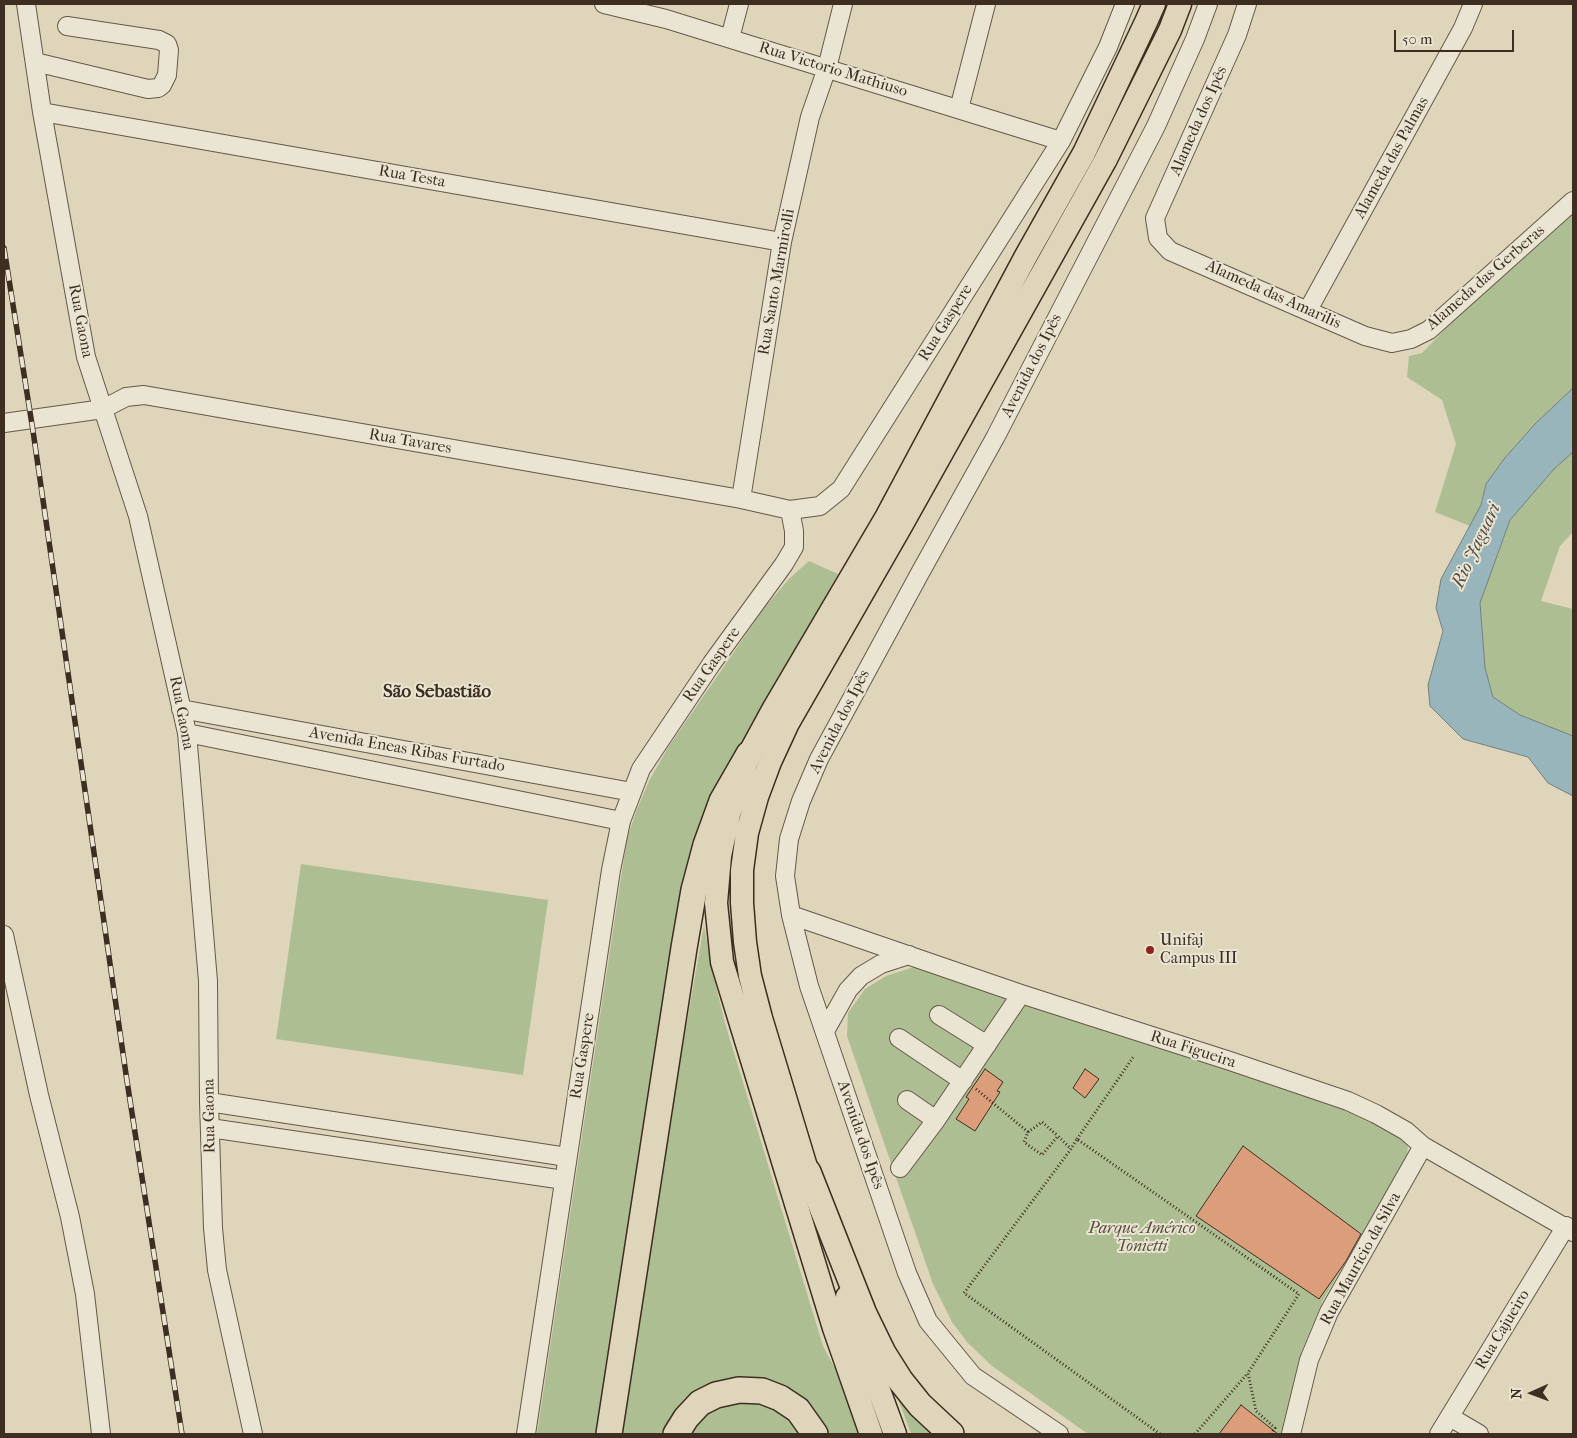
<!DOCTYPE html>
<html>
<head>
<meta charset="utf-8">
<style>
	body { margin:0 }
	#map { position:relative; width:1577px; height:1438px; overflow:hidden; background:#dfd5bb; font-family:"IM FELL French Canon",serif }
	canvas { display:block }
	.frame { position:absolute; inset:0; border:5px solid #3d2e21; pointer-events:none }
	.north { position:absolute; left:1507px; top:1368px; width:50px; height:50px; -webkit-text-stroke:4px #eae4d3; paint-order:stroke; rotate:268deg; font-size:14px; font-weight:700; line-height:20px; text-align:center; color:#3d2e21 }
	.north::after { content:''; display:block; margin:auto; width:18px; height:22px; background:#3d2e21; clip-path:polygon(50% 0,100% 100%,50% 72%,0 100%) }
	.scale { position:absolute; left:1394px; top:30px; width:120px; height:22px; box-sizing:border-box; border:2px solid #3d2e21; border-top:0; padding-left:6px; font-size:15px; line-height:18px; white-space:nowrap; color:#3d2e21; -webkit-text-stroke:4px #eae4d3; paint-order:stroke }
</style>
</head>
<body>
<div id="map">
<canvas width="1577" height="1438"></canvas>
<div class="frame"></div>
<div class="north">N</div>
<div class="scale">50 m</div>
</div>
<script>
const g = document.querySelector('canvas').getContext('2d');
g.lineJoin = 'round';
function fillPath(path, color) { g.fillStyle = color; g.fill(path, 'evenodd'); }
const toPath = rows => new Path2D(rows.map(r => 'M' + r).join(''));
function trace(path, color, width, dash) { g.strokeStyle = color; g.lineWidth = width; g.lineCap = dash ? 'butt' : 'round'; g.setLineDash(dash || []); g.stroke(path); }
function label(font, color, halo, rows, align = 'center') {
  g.font = font + ' "IM FELL French Canon",serif'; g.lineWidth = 4; g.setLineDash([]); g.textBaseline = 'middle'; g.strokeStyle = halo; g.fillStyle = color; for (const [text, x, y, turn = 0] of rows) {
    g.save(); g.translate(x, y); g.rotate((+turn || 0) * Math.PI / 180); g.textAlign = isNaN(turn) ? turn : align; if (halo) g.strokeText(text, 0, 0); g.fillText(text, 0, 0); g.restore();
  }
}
fillPath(toPath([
	[1573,210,1573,388,1535,424,1504,459,1486,484,1481,505,1470,526,1435,512,1456,444,1442,400,1407,377,1409,356,1422,353,1481,292],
	[1573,452,1573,532,1560,546,1541,601,1573,609,1573,736,1520,715,1493,697,1485,668,1480,603,1510,520,1554,469],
	[809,561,838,574,706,810,599,1434,537,1434,627,838,637,809,650,779,669,746,765,607,789,579],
	[301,864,548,900,523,1075,276,1039],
	[704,925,711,966,725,1023,823,1346,838,1374,860,1434,826,1434,818,1419,707,1386,685,1398,671,1416,664,1434,616,1434,630,1348],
	[917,966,1361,1109,1408,1143,1407,1158,1323,1300,1301,1353,1286,1434,1088,1434,992,1366,967,1342,952,1322,933,1284,847,1036,848,1013,865,989,886,976],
	[892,1382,939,1434,911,1434],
	[734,1402,753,1403,770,1407,785,1415,799,1434,689,1434,703,1416,717,1406]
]), '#aebe93');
const water = toPath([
	[1573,388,1573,452,1554,469,1510,520,1480,603,1485,668,1493,697,1520,715,1573,736,1573,796,1548,783,1528,757,1463,739,1430,706,1428,685,1443,631,1436,608,1441,579,1481,505,1486,484,1504,459,1535,424,1573,388]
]);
fillPath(water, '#99b5bc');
trace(water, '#747f7e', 1);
const building = toPath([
	[985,1069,1003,1082,997,1091,1000,1092,975,1131,956,1119,969,1099,966,1097,985,1069],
	[1085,1069,1099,1079,1085,1098,1073,1088,1085,1069],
	[1243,1146,1361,1234,1346,1261,1319,1299,1196,1216,1243,1146],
	[1241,1405,1278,1434,1219,1434,1241,1405]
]);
fillPath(building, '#dc9e7a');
trace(building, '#3d2e21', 1);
const minor = toPath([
	[26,4,42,112,86,357,138,516,187,733,208,981,209,1102,213,1228,217,1270,253,1434],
	[604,4,666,19,1061,141],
	[1247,4,1237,35,1155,218,1158,238,1170,251,1365,336,1392,343,1411,339,1429,330,1573,201],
	[730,38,739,4],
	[35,62,148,89,158,88,162,85,167,75,169,50,167,44,159,40,67,26],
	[959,109,986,4],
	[42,112,782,242],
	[1308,310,1463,28,1473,4],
	[4,423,103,409,126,397,144,395,741,499,790,510,820,506,841,489,1061,141,1108,47,1125,4],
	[741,499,782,242,810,117,827,68,843,4],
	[181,709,632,792],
	[187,733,621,821],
	[791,915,1021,994,1230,1061,1348,1101,1376,1114,1406,1131,1423,1146,1573,1232],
	[4,935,39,1095,70,1217,85,1294,101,1434],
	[939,1015,987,1045],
	[825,1031,848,990,861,976,881,964,909,955],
	[899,1038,963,1081],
	[907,1100,936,1120,1021,994],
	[209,1102,567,1157],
	[210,1128,564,1180],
	[900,1168,936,1120],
	[1450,1417,1479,1434],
	[526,1434,611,870,621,821,641,769,712,663,784,564,794,547,794,531,790,510],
	[1059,1434,973,1376,928,1321,907,1273,809,986,791,915,785,876,789,839,801,801,819,759,920,573,996,436,1156,126,1195,39,1208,4],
	[1291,1434,1309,1360,1329,1312,1423,1146],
	[1439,1434,1566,1226]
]);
const major = toPath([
	[813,1190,761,1018,750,976,745,942,742,903,742,870,747,833,757,797,770,762,788,723,901,526,1105,161,1170,30,1180,4],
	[847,1297,857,1330,895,1434],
	[871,1434,834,1328,722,962,716,903,720,856,729,814,749,754,774,708,887,516,1026,256,1084,153,1146,22,1154,4]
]);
const highway = toPath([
	[808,1172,864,1314,883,1353,900,1380,920,1405,951,1434],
	[609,1434,684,948,694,890,706,845,722,801,749,754],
	[676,1434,686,1418,700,1403,716,1395,739,1390,762,1391,780,1398,798,1410,815,1434]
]);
trace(minor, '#665848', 20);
trace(major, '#3d2e21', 25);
trace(highway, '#3d2e21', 28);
trace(toPath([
	[976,1089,1028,1132,1024,1142,1042,1155,1058,1136,1071,1149],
	[1028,1132,1042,1122,1058,1136],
	[1077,1139,1134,1056],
	[1160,1434,964,1293,1071,1149,1077,1139,1299,1294,1248,1373,1256,1411,1275,1428,1271,1434],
	[1195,1434,1248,1373]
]), '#3d2e21', 3, [1, 2.5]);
trace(minor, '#eae4d3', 18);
trace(major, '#dfd5bb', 22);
trace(highway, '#dfd5bb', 25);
const rail = toPath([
	[4,248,33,431,127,1081,182,1434]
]);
trace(rail, '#3d2e21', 5.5);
trace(rail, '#eae4d3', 4, [11]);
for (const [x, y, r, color] of [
	[1150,950,5,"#8f2418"]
]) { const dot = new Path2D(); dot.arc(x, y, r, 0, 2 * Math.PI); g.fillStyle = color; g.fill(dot); trace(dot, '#eae4d3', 2); }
label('16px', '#3d2e21', '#eae4d3', [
	["Rua Victorio Mathiuso",833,70,17],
	["Alameda dos Ipês",1199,121,-66],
	["Alameda das Palmas",1392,158,-61],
	["Rua Testa",412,177,10],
	["Alameda das Gerberas",1486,278,-41],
	["Rua Santo Marmirolli",777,282,-80],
	["Alameda das Amarilis",1273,295,24],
	["Rua Gaona",80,321,79],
	["Rua Gaspere",946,323,-58],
	["Avenida dos Ipês",1032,366,-63],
	["Rua Tavares",410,442,10],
	["Rua Gaspere",712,665,-55],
	["Rua Gaona",181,713,79],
	["Avenida dos Ipês",840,722,-63],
	["Avenida Eneas Ribas Furtado",407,750,10],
	["Rua Figueira",1193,1050,18],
	["Rua Gaspere",583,1056,-81],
	["Rua Gaona",210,1116,-91],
	["Avenida dos Ipês",860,1135,71],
	["Rua Maurício da Silva",1361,1259,-61],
	["Rua Cajueiro",1503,1330,-59]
]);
label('16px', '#3d2e21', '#eae4d3', [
	["Unifaj",1160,941],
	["Campus III",1160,959]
], 'left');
label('italic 16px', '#544b38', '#eae4d3', [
	["Parque Américo",1142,1229],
	["Tonietti",1142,1247]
]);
label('italic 18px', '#4f4940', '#eae4d3', [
	["Rio Jaguari",1477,546,-65]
]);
label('bold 19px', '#3d2e21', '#eae4d3', [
	["São Sebastião",437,692]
]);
</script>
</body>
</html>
